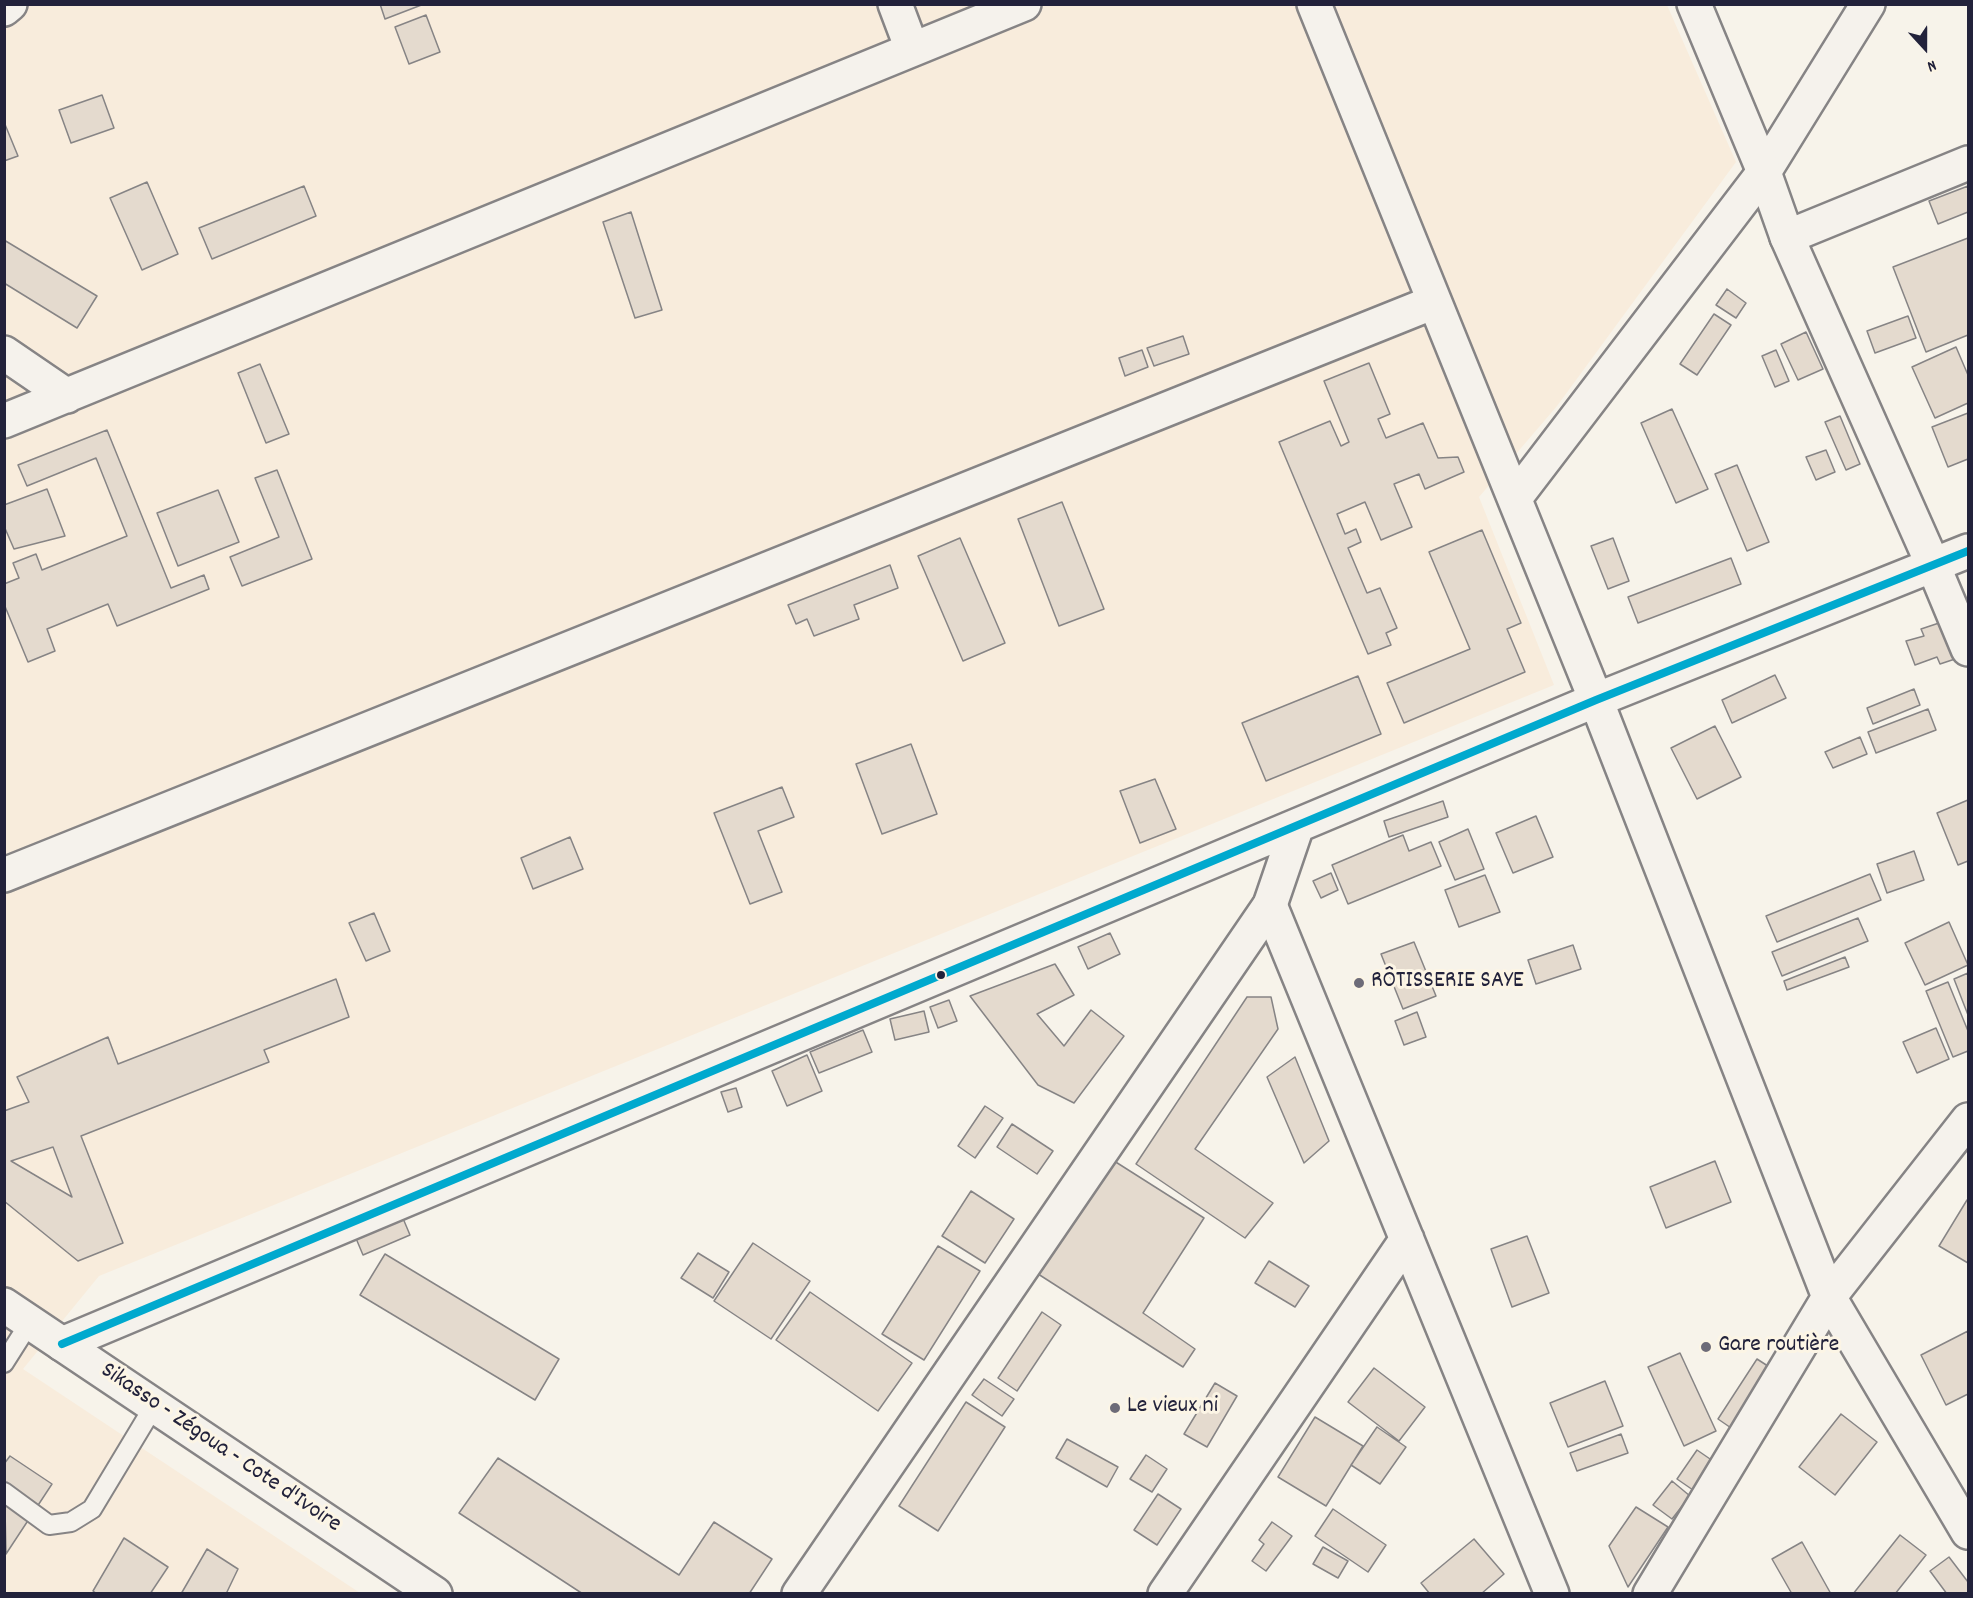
<!DOCTYPE html>
<html>
<head>
<meta charset="utf-8">
<style>
	body { margin:0 }
	#map { position:relative; width:1973px; height:1598px; overflow:hidden; background:#f7f3ea; font-family:Dekko,sans-serif }
	canvas { display:block }
	.frame { position:absolute; inset:0; border:6px solid #22223b; pointer-events:none }
	.north { position:absolute; left:1895px; top:18px; width:60px; height:60px; -webkit-text-stroke:4px #fcf5e5; paint-order:stroke; rotate:159deg; font-size:16px; font-weight:700; line-height:24px; text-align:center; color:#22223b }
	.north::after { content:''; display:block; margin:auto; width:21px; height:27px; background:#22223b; clip-path:polygon(50% 0,100% 100%,50% 72%,0 100%) }
</style>
</head>
<body>
<div id="map">
<canvas width="1973" height="1598"></canvas>
<div class="frame"></div>
<div class="north">N</div>
</div>
<script>
const g = document.querySelector('canvas').getContext('2d');
g.lineJoin = 'round';
function fillPath(path, color) { g.fillStyle = color; g.fill(path, 'evenodd'); }
const toPath = rows => new Path2D(rows.map(r => 'M' + r).join(''));
function trace(path, color, width, dash) { g.strokeStyle = color; g.lineWidth = width; g.lineCap = dash ? 'butt' : 'round'; g.setLineDash(dash || []); g.stroke(path); }
function label(font, color, halo, rows, align = 'center') {
  g.font = font + ' Dekko,sans-serif'; g.lineWidth = 6; g.setLineDash([]); g.textBaseline = 'middle'; g.strokeStyle = halo; g.fillStyle = color; for (const [text, x, y, turn = 0] of rows) {
    g.save(); g.translate(x, y); g.rotate((+turn || 0) * Math.PI / 180); g.textAlign = isNaN(turn) ? turn : align; if (halo) g.strokeText(text, 0, 0); g.fillText(text, 0, 0); g.restore();
  }
}
fillPath(toPath([
	[5,5,1667,5,1736,162,1557,406,1479,497,1554,685,99,1276,23,1369,360,1593,5,1594]
]), '#f8ecdc');
const building = toPath([
	[380,4,424,4,385,19,380,4],
	[426,15,440,52,409,64,395,27,426,15],
	[102,95,114,128,71,143,59,110,102,95],
	[4,122,18,156,4,161,4,122],
	[147,182,178,254,142,270,110,198,147,182],
	[304,186,316,216,212,259,199,228,304,186],
	[1968,186,1968,212,1938,224,1929,201,1968,186],
	[631,212,662,310,635,318,603,222,631,212],
	[1968,238,1968,335,1926,352,1893,267,1968,238],
	[4,240,97,296,77,328,4,283,4,240],
	[1727,289,1746,303,1736,318,1716,305,1727,289],
	[1714,314,1731,325,1697,375,1680,364,1714,314],
	[1908,316,1916,338,1875,353,1867,331,1908,316],
	[1806,332,1823,369,1798,380,1781,344,1806,332],
	[1183,336,1189,354,1154,366,1147,348,1183,336],
	[1956,347,1968,375,1968,403,1935,418,1912,367,1956,347],
	[1142,350,1148,367,1125,376,1119,358,1142,350],
	[1776,350,1789,381,1775,387,1762,356,1776,350],
	[1369,363,1390,414,1378,419,1386,438,1423,423,1438,458,1458,457,1464,472,1425,489,1419,474,1394,484,1412,527,1381,540,1365,502,1337,514,1345,534,1356,529,1361,542,1348,548,1367,593,1380,588,1397,628,1386,633,1391,645,1368,654,1279,442,1330,421,1341,446,1349,442,1324,381,1369,363],
	[260,364,289,434,266,443,238,373,260,364],
	[1672,409,1708,489,1676,503,1641,423,1672,409],
	[1968,413,1968,459,1948,467,1932,427,1968,413],
	[1840,416,1860,464,1846,470,1825,422,1840,416],
	[107,430,171,588,204,575,209,589,117,626,108,604,47,629,55,651,28,662,4,604,4,584,19,578,13,563,36,554,42,570,127,536,96,458,27,486,18,465,107,430],
	[1826,450,1835,472,1816,480,1806,457,1826,450],
	[1737,465,1769,542,1747,551,1715,474,1737,465],
	[277,470,312,559,242,586,230,557,279,537,255,478,277,470],
	[47,489,65,536,14,549,4,526,4,505,47,489],
	[218,490,239,542,178,566,157,513,218,490],
	[1062,502,1104,609,1059,626,1018,519,1062,502],
	[1482,530,1521,623,1507,629,1525,672,1404,723,1387,683,1470,649,1429,552,1482,530],
	[960,538,1005,643,963,661,918,556,960,538],
	[1613,538,1629,581,1608,589,1591,546,1613,538],
	[1731,558,1741,584,1638,623,1628,597,1731,558],
	[890,565,898,588,854,605,859,619,814,636,807,619,796,624,788,605,890,565],
	[1945,621,1958,658,1940,664,1937,657,1915,665,1906,641,1924,636,1921,629,1945,621],
	[1775,675,1786,698,1732,723,1722,700,1775,675],
	[1358,676,1381,734,1266,781,1242,723,1358,676],
	[1914,689,1920,705,1873,724,1867,708,1914,689],
	[1928,709,1936,730,1876,753,1868,732,1928,709],
	[1715,726,1741,777,1697,799,1671,748,1715,726],
	[1860,737,1867,754,1833,768,1825,752,1860,737],
	[911,744,937,814,882,834,856,764,911,744],
	[1155,779,1176,829,1140,843,1120,791,1155,779],
	[782,787,794,817,758,831,782,892,750,904,714,813,782,787],
	[1968,800,1968,861,1958,865,1937,813,1968,800],
	[1443,801,1448,817,1389,837,1384,821,1443,801],
	[1536,816,1553,857,1513,873,1496,833,1536,816],
	[1468,829,1484,869,1455,880,1439,842,1468,829],
	[1403,835,1409,851,1431,842,1441,866,1348,904,1332,865,1403,835],
	[570,837,583,869,533,889,521,858,570,837],
	[1914,851,1924,880,1887,893,1877,864,1914,851],
	[1331,873,1338,890,1321,898,1313,881,1331,873],
	[1870,874,1881,900,1777,942,1766,916,1870,874],
	[1485,875,1500,912,1459,927,1445,890,1485,875],
	[374,913,390,951,366,961,349,923,374,913],
	[1858,918,1868,941,1782,976,1772,952,1858,918],
	[1949,922,1968,965,1925,985,1905,943,1949,922],
	[1110,933,1120,954,1088,969,1078,947,1110,933],
	[1414,942,1436,996,1403,1009,1381,954,1414,942],
	[1573,945,1581,969,1536,984,1528,960,1573,945],
	[1845,957,1849,967,1787,990,1784,981,1845,957],
	[1055,964,1074,995,1037,1014,1064,1046,1091,1010,1124,1036,1074,1103,1038,1085,970,996,1055,964],
	[1968,973,1968,1015,1954,979,1968,973],
	[336,979,349,1017,264,1050,269,1062,81,1136,123,1243,78,1261,4,1201,4,1111,29,1102,17,1077,108,1037,118,1064,336,979],
	[53,1147,72,1197,11,1161,53,1147],
	[1948,982,1968,1031,1968,1051,1953,1057,1926,991,1948,982],
	[1247,997,1271,997,1278,1029,1195,1149,1273,1203,1245,1238,1136,1164,1247,997],
	[949,1000,957,1021,938,1028,930,1007,949,1000],
	[924,1011,929,1032,895,1040,890,1019,924,1011],
	[1417,1012,1426,1037,1404,1045,1395,1021,1417,1012],
	[1936,1028,1949,1059,1917,1073,1903,1042,1936,1028],
	[863,1030,872,1052,819,1073,810,1052,863,1030],
	[807,1055,822,1091,787,1106,772,1071,807,1055],
	[1295,1057,1329,1141,1304,1163,1267,1077,1295,1057],
	[736,1088,742,1107,728,1112,721,1092,736,1088],
	[985,1106,1003,1118,975,1158,958,1146,985,1106],
	[1012,1124,1053,1151,1037,1174,997,1147,1012,1124],
	[1111,1159,1204,1218,1143,1313,1195,1349,1183,1367,1035,1272,1111,1159],
	[1715,1161,1731,1202,1666,1228,1650,1187,1715,1161],
	[971,1191,1014,1219,985,1263,942,1236,971,1191],
	[1967,1200,1968,1200,1968,1263,1939,1246,1967,1200],
	[402,1216,410,1235,363,1255,355,1236,402,1216],
	[1527,1236,1549,1293,1512,1307,1491,1249,1527,1236],
	[753,1243,810,1281,771,1339,714,1301,753,1243],
	[938,1246,980,1271,924,1360,882,1334,938,1246],
	[698,1253,729,1272,713,1298,681,1278,698,1253],
	[385,1254,559,1359,535,1400,360,1295,385,1254],
	[1269,1261,1309,1286,1295,1307,1255,1283,1269,1261],
	[810,1292,912,1363,878,1411,776,1340,810,1292],
	[1042,1312,1061,1325,1017,1391,998,1378,1042,1312],
	[1968,1331,1968,1394,1946,1405,1921,1355,1968,1331],
	[1680,1353,1716,1431,1684,1446,1648,1367,1680,1353],
	[1757,1359,1774,1370,1734,1430,1718,1419,1757,1359],
	[1374,1368,1425,1407,1399,1441,1348,1402,1374,1368],
	[984,1379,1014,1399,1002,1416,972,1395,984,1379],
	[1605,1381,1623,1426,1568,1447,1550,1403,1605,1381],
	[1215,1383,1237,1396,1207,1447,1184,1434,1215,1383],
	[966,1402,1005,1427,938,1531,899,1506,966,1402],
	[1841,1414,1877,1442,1835,1495,1799,1467,1841,1414],
	[1315,1417,1363,1446,1326,1506,1278,1477,1315,1417],
	[1377,1427,1406,1447,1380,1484,1351,1465,1377,1427],
	[1621,1434,1628,1453,1577,1471,1570,1453,1621,1434],
	[1067,1439,1118,1467,1107,1487,1056,1458,1067,1439],
	[1697,1450,1713,1461,1693,1490,1677,1479,1697,1450],
	[1146,1455,1167,1469,1152,1492,1130,1479,1146,1455],
	[10,1456,52,1484,6,1554,4,1464,10,1456],
	[498,1458,679,1575,714,1522,772,1559,749,1594,583,1594,459,1513,498,1458],
	[1672,1481,1690,1496,1672,1519,1653,1505,1672,1481],
	[1158,1494,1181,1509,1157,1545,1134,1530,1158,1494],
	[1636,1507,1668,1527,1628,1587,1609,1546,1636,1507],
	[1333,1509,1386,1545,1368,1572,1315,1536,1333,1509],
	[1272,1522,1292,1536,1266,1571,1252,1561,1264,1544,1259,1540,1272,1522],
	[1900,1535,1926,1555,1895,1594,1853,1594,1900,1535],
	[124,1538,168,1567,150,1594,97,1594,93,1591,124,1538],
	[1474,1539,1504,1574,1481,1594,1430,1594,1421,1583,1474,1539],
	[1802,1542,1831,1594,1792,1594,1772,1559,1802,1542],
	[1323,1547,1348,1561,1338,1578,1313,1564,1323,1547],
	[207,1549,238,1569,226,1594,181,1594,207,1549],
	[1949,1557,1968,1582,1968,1594,1947,1594,1930,1571,1949,1557]
]);
fillPath(building, '#e4dace');
trace(building, '#868485', 1.5);
const lane = toPath([
	[4,1363,30,1322],
	[4,1492,49,1525,71,1522,92,1509,154,1406]
]);
const street = toPath([
	[895,4,912,49],
	[1314,4,1596,700,1829,1297,1968,1532],
	[4,9,10,4],
	[1787,237,1968,163],
	[4,353,67,396],
	[4,421,1024,4],
	[1515,498,1764,172,1868,4],
	[1933,565,1968,649],
	[4,875,1434,302],
	[1270,905,1552,1594],
	[1165,1594,1407,1239],
	[1650,1594,1829,1297,1968,1120]
]);
const secondary = toPath([
	[1694,4,1764,172,1787,237,1933,565],
	[62,1344,1596,700,1968,551],
	[799,1594,1270,905,1297,826]
]);
const highway = toPath([
	[4,1305,435,1594]
]);
trace(lane, '#868485', 22);
trace(street, '#868485', 38);
trace(secondary, '#868485', 38);
trace(highway, '#868485', 38);
trace(lane, '#f5f2ec', 18);
trace(street, '#f5f2ec', 33);
trace(secondary, '#f5f2ec', 33);
trace(highway, '#f5f2ec', 33);
trace(toPath([
	[62,1344,1596,700,1968,551]
]), '#00a9ce', 8);
for (const [x, y, r, color] of [
	[941,975,5,"#22223b"],
	[1359,983,6,"#6d6b78"],
	[1706,1347,6,"#6d6b78"],
	[1115,1408,6,"#6d6b78"]
]) { const dot = new Path2D(); dot.arc(x, y, r, 0, 2 * Math.PI); g.fillStyle = color; g.fill(dot); trace(dot, '#fcf5e5', 2); }
label('24px', '#22223b', '#fcf5e5', [
	["RÔTISSERIE SAYE",1371,983],
	["Gare routière",1718,1347],
	["Le vieux ni",1127,1408]
], 'left');
label('24px', '#22223b', '#fcf5e5', [
	["Sikasso - Zégoua - Cote d'Ivoire",220,1449,34]
]);
</script>
</body>
</html>
